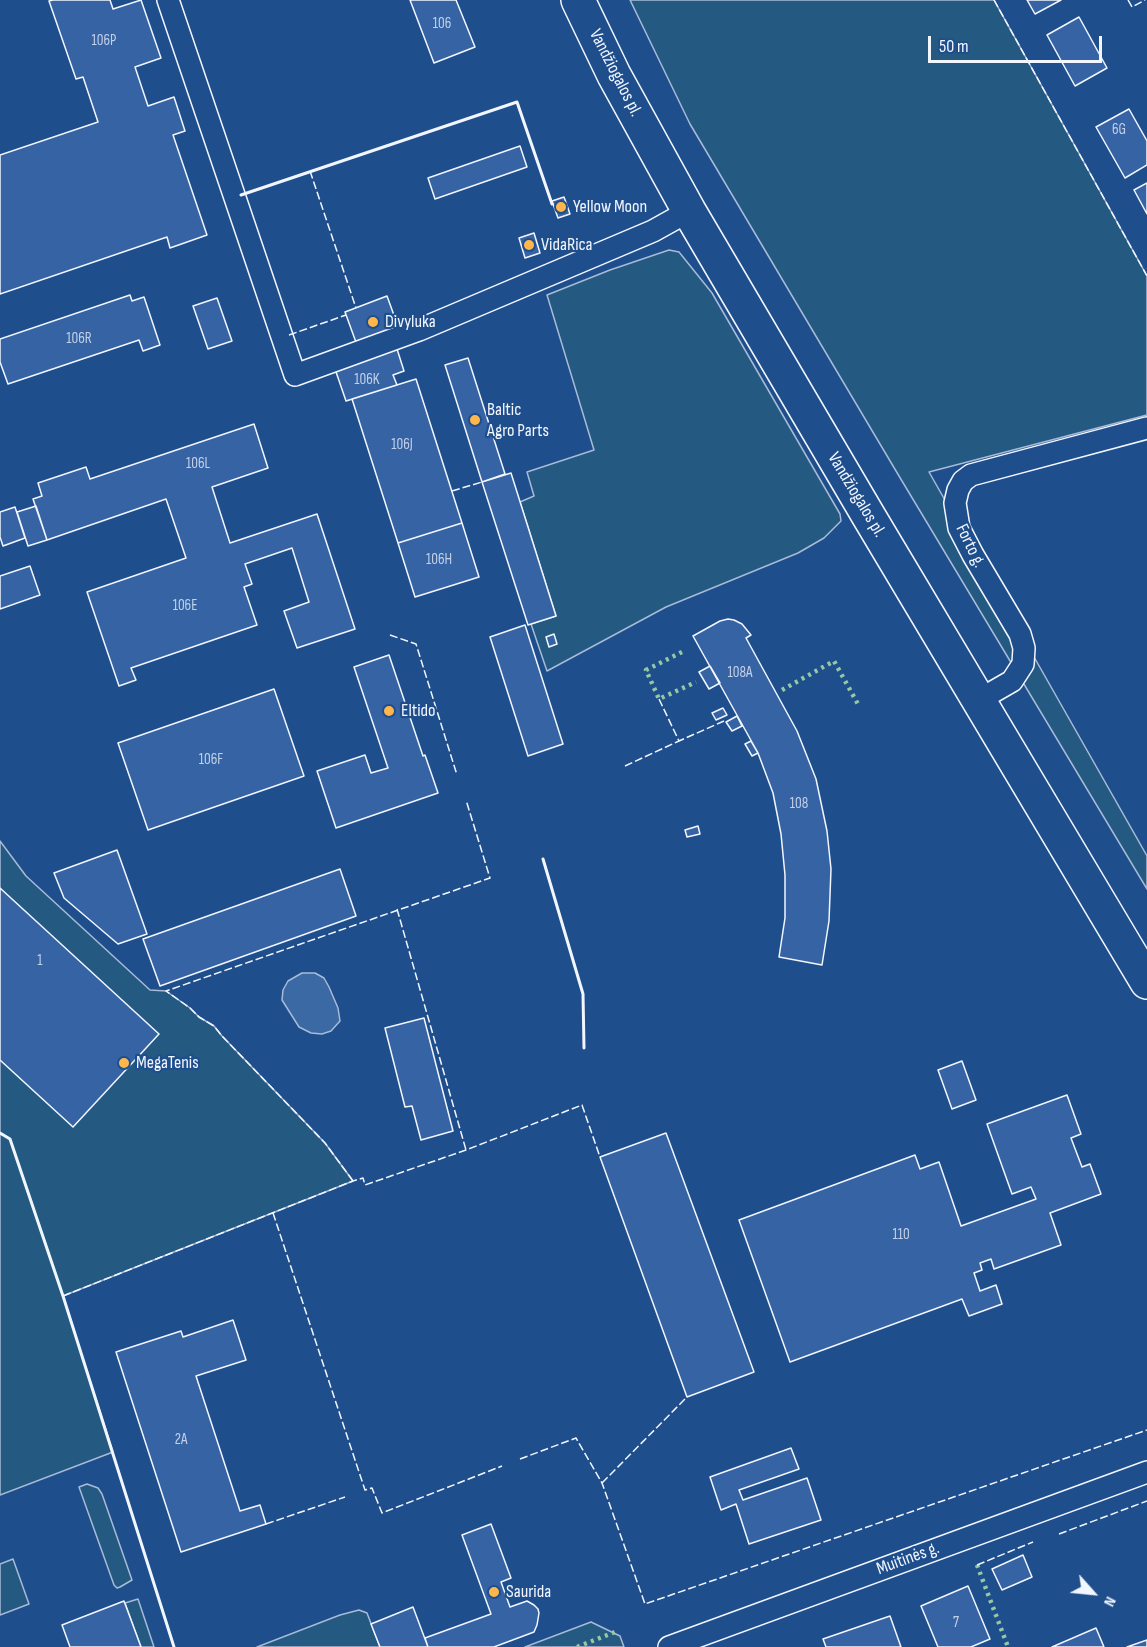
<!DOCTYPE html>
<html>
<head>
<meta charset="utf-8">
<style>
	body { margin:0 }
	#map { position:relative; width:1147px; height:1647px; overflow:hidden; background:#1f4e8c; font-family:"Sofia Sans Condensed",sans-serif }
	canvas { display:block }
	.north { position:absolute; left:1063px; top:1563px; width:60px; height:60px; -webkit-text-stroke:4px #1f4e8c; paint-order:stroke; rotate:117deg; font-size:16px; font-weight:700; line-height:24px; text-align:center; color:#f2f6ff }
	.north::after { content:''; display:block; margin:auto; width:21px; height:27px; background:#f2f6ff; clip-path:polygon(50% 0,100% 100%,50% 72%,0 100%) }
	.scale { position:absolute; left:928px; top:36px; width:174px; height:27px; box-sizing:border-box; border:3px solid #f2f6ff; border-top:0; padding-left:8px; font-size:18px; line-height:21px; white-space:nowrap; color:#f2f6ff; -webkit-text-stroke:4px #1f4e8c; paint-order:stroke }
</style>
</head>
<body>
<div id="map">
<canvas width="1147" height="1647"></canvas>
<div class="north">N</div>
<div class="scale">50 m</div>
</div>
<script>
const g = document.querySelector('canvas').getContext('2d');
g.lineJoin = 'round';
function fillPath(path, color) { g.fillStyle = color; g.fill(path, 'evenodd'); }
const toPath = rows => new Path2D(rows.map(r => 'M' + r).join(''));
function trace(path, color, width, dash) { g.strokeStyle = color; g.lineWidth = width; g.lineCap = dash ? 'butt' : 'round'; g.setLineDash(dash || []); g.stroke(path); }
function label(font, color, halo, rows, align = 'center') {
  g.font = font + ' "Sofia Sans Condensed",sans-serif'; g.lineWidth = 4.5; g.setLineDash([]); g.textBaseline = 'middle'; g.strokeStyle = halo; g.fillStyle = color; for (const [text, x, y, turn = 0] of rows) {
    g.save(); g.translate(x, y); g.rotate((+turn || 0) * Math.PI / 180); g.textAlign = isNaN(turn) ? turn : align; if (halo) g.strokeText(text, 0, 0); g.fillText(text, 0, 0); g.restore();
  }
}
const green = toPath([
	[630,0,994,0,1147,276,1147,415,929,472,1147,856,1147,889,899,476,690,124,630,0],
	[669,250,679,252,712,293,840,514,841,521,824,538,798,553,666,607,547,671,531,624,556,616,520,502,534,496,527,472,594,450,547,295,610,270,669,250],
	[0,841,26,876,150,990,166,991,190,1008,199,1017,214,1026,222,1036,325,1143,353,1181,63,1296,113,1452,0,1495,0,841],
	[87,1484,98,1488,102,1494,132,1580,120,1587,117,1588,114,1585,79,1487,87,1484],
	[13,1559,29,1604,0,1615,0,1564,13,1559],
	[138,1599,154,1647,141,1647,125,1603,138,1599],
	[359,1610,367,1613,380,1647,257,1647,340,1615,359,1610],
	[591,1622,620,1636,624,1647,525,1647,591,1622]
]);
fillPath(green, '#245a82');
trace(green, '#a8bbd7', 1.5);
const water = toPath([
	[302,973,315,973,324,978,329,987,338,1008,340,1021,331,1031,322,1034,311,1033,299,1027,282,1000,283,990,288,981,302,973]
]);
fillPath(water, '#3b69a3');
trace(water, '#a8bbd7', 1.5);
const building = toPath([
	[53,0,110,0,113,9,141,0,161,58,135,67,148,106,174,97,185,131,173,135,207,235,170,248,167,237,0,294,0,155,98,122,83,77,76,79,49,1,53,0],
	[410,0,456,0,475,47,434,63,410,0],
	[1027,0,1061,0,1035,14,1027,0],
	[1079,17,1107,68,1075,86,1047,35,1079,17],
	[1129,109,1147,141,1147,165,1125,178,1096,127,1129,109],
	[520,146,527,167,435,199,428,178,520,146],
	[1147,183,1147,214,1134,190,1147,183],
	[564,197,570,214,558,218,552,201,564,197],
	[534,233,540,253,525,258,519,238,534,233],
	[130,295,132,301,144,297,160,345,143,351,139,340,8,384,0,362,0,339,130,295],
	[387,296,399,329,357,345,345,312,387,296],
	[217,298,232,341,208,349,193,306,217,298],
	[397,349,404,371,393,375,397,385,346,401,335,369,397,349],
	[468,358,505,474,482,482,445,365,468,358],
	[416,379,462,523,398,543,352,399,416,379],
	[254,424,268,468,212,487,230,543,317,514,355,629,297,648,284,611,309,602,292,548,245,564,252,584,244,587,257,625,131,668,136,680,119,686,87,592,186,558,166,499,47,540,33,499,42,496,38,483,86,467,90,479,254,424],
	[511,473,556,616,528,625,482,482,511,473],
	[36,506,47,540,28,546,17,512,36,506],
	[15,507,25,538,3,546,0,537,0,512,15,507],
	[462,523,479,577,415,597,398,543,462,523],
	[30,566,40,595,0,609,0,576,30,566],
	[728,619,734,620,742,624,751,635,746,638,797,731,816,779,827,831,831,869,829,921,822,965,779,957,785,918,785,875,781,834,773,793,758,753,693,636,720,621,728,619],
	[525,625,563,744,528,756,490,637,525,625],
	[554,634,557,644,549,647,546,637,554,634],
	[389,655,423,756,425,755,438,793,336,828,317,771,365,755,371,773,388,768,354,667,389,655],
	[710,666,720,683,709,689,699,672,710,666],
	[274,689,304,776,148,830,118,743,274,689],
	[723,708,727,715,716,720,712,713,723,708],
	[737,716,742,726,732,731,726,722,737,716],
	[751,741,758,753,752,756,745,744,751,741],
	[698,826,700,834,687,837,685,830,698,826],
	[117,850,147,934,118,944,64,898,54,873,117,850],
	[340,869,356,916,160,986,143,939,340,869],
	[0,888,159,1034,73,1127,0,1060,0,888],
	[424,1018,453,1131,421,1140,412,1106,405,1107,385,1028,424,1018],
	[962,1061,976,1100,952,1109,938,1070,962,1061],
	[1067,1095,1081,1134,1071,1138,1082,1167,1090,1164,1101,1194,1050,1213,1061,1245,994,1269,991,1259,980,1263,982,1270,974,1273,980,1291,996,1285,1002,1304,969,1316,962,1299,790,1362,739,1220,915,1155,920,1169,939,1162,961,1226,1036,1199,1031,1187,1012,1194,987,1124,1067,1095],
	[666,1133,754,1372,687,1397,600,1157,666,1133],
	[233,1320,246,1360,196,1376,240,1511,260,1505,266,1524,181,1552,116,1352,181,1331,183,1337,233,1320],
	[791,1448,799,1469,739,1490,743,1500,807,1478,821,1520,749,1544,736,1504,721,1510,710,1477,791,1448],
	[491,1524,511,1578,501,1582,510,1607,527,1601,534,1605,538,1609,539,1613,537,1625,534,1632,494,1647,428,1647,425,1638,491,1614,462,1535,491,1524],
	[1023,1555,1032,1577,1002,1590,992,1569,1023,1555],
	[968,1586,990,1639,971,1647,938,1647,921,1606,968,1586],
	[124,1601,141,1647,70,1647,62,1625,124,1601],
	[413,1607,428,1647,380,1647,371,1624,413,1607],
	[890,1616,901,1647,826,1647,823,1639,890,1616],
	[1096,1628,1104,1647,1052,1647,1096,1628],
	[1147,1640,1147,1647,1127,1647,1147,1640]
]);
fillPath(building, '#3563a3');
trace(building, '#f2f6ff', 1.5);
const street = toPath([
	[168,0,295,375,419,330,653,231,689,211],
	[979,700,1012,681,1023,664,1024,648,1020,634,973,555,959,528,955,503,958,490,963,481,971,475,1147,428],
	[669,1647,1147,1472]
]);
const primary = toPath([
	[578,0,614,75,689,211,868,515,1147,982]
]);
trace(street, '#f2f6ff', 24);
trace(primary, '#f2f6ff', 36);
trace(street, '#1f4e8c', 21);
trace(primary, '#1f4e8c', 33);
trace(toPath([
	[682,652,646,670,659,699,696,682],
	[782,690,834,661,859,706],
	[977,1565,1008,1647],
	[577,1647,615,1632]
]), '#97c8a6', 4.5, [3, 4.5]);
trace(toPath([
	[994,0,1147,276],
	[1128,0,1132,7,1145,0],
	[310,171,356,308],
	[289,335,346,315],
	[452,491,482,482],
	[390,635,416,644,457,775],
	[659,699,679,741,724,721],
	[625,766,679,741],
	[397,909,466,1150],
	[353,1181,325,1143,222,1036,214,1026,199,1017,190,1008,166,991,490,878,466,800],
	[273,1213,365,1490,372,1488,382,1513,502,1466],
	[63,1296,353,1181,363,1178,365,1185,466,1150,582,1105,600,1157],
	[520,1459,576,1438,602,1483,645,1604,1147,1430],
	[602,1483,687,1397],
	[266,1524,345,1497],
	[1059,1534,1147,1501],
	[977,1565,1033,1542]
]), '#f2f6ff', 1.5, [8, 3]);
trace(toPath([
	[241,195,517,102,552,204],
	[543,859,583,994,584,1048],
	[0,1133,10,1139,63,1296,174,1647]
]), '#f2f6ff', 3);
for (const [x, y, r, color] of [
	[561,207,6,"#ffb74d"],
	[529,245,6,"#ffb74d"],
	[373,322,6,"#ffb74d"],
	[475,420,6,"#ffb74d"],
	[389,711,6,"#ffb74d"],
	[124,1063,6,"#ffb74d"],
	[494,1592,6,"#ffb74d"]
]) { const dot = new Path2D(); dot.arc(x, y, r, 0, 2 * Math.PI); g.fillStyle = color; g.fill(dot); trace(dot, '#1f4e8c', 2); }
label('15px', '#c3d1e8', null, [
	["106",442,24],
	["106P",104,41],
	["6G",1119,130],
	["106R",79,339],
	["106K",367,380],
	["106J",402,445],
	["106L",198,464],
	["106H",439,560],
	["106E",185,606],
	["108A",740,673],
	["106F",211,760],
	["108",799,804],
	["1",40,961],
	["110",901,1235],
	["2A",181,1440],
	["7",956,1623]
]);
label('18px', '#f2f6ff', '#1f4e8c', [
	["Vandžiogalos pl.",615,73,63],
	["Vandžiogalos pl.",856,495,59],
	["Forto g.",970,546,64],
	["Muitinės g.",908,1559,-20]
]);
label('18px', '#f2f6ff', '#1f4e8c', [
	["Yellow Moon",573,207],
	["VidaRica",541,245],
	["Divyluka",385,322],
	["Baltic",487,410],
	["Agro Parts",487,431],
	["Eltido",401,711],
	["MegaTenis",136,1063],
	["Saurida",506,1592]
], 'left');
</script>
</body>
</html>
